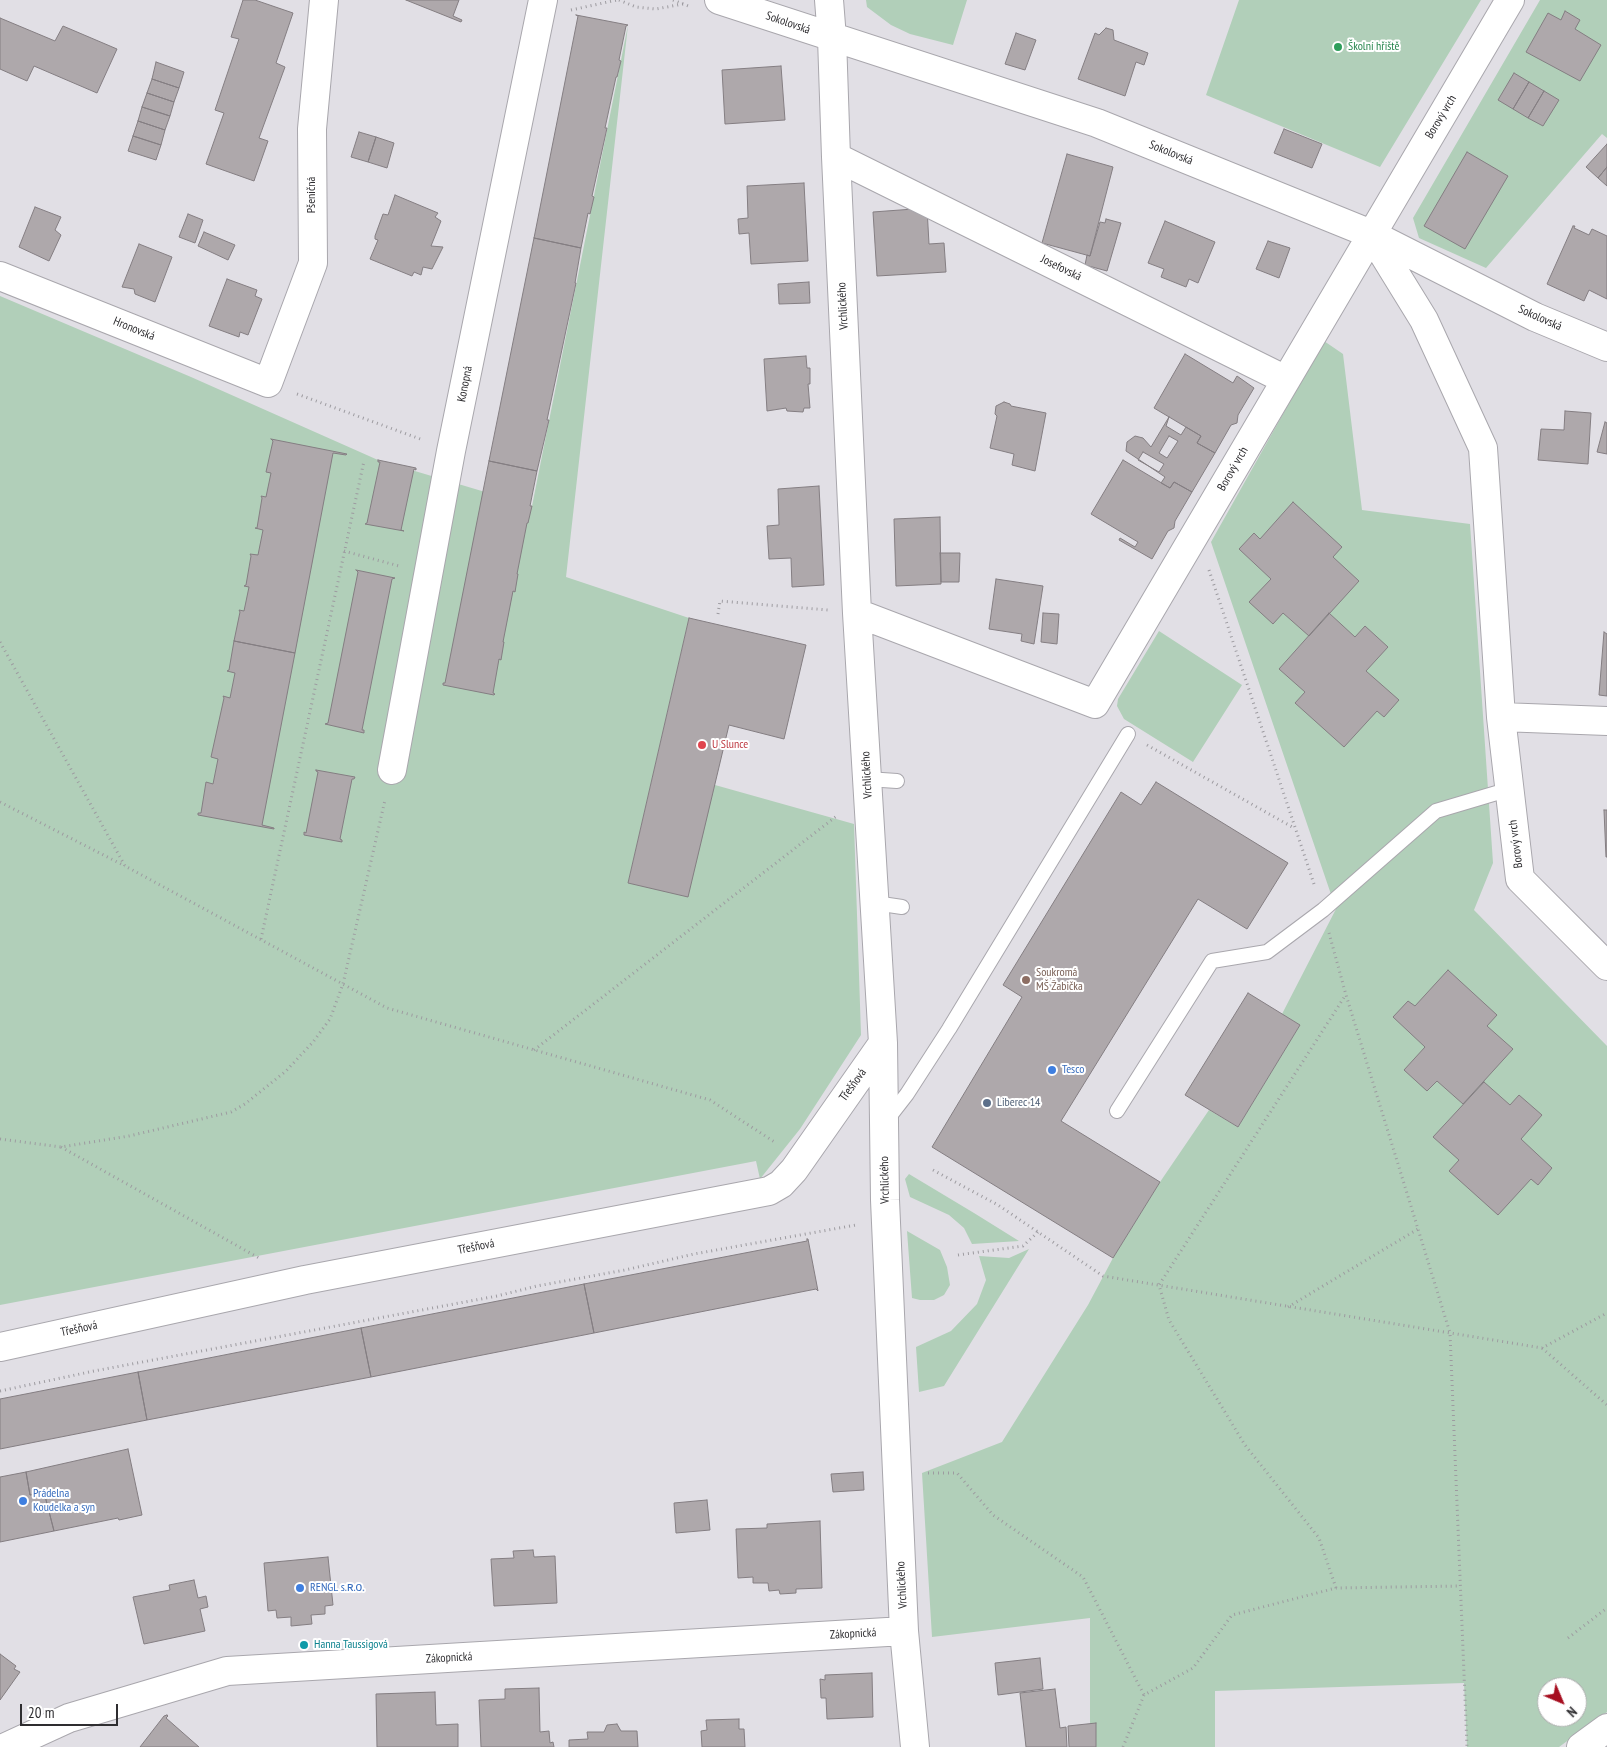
<!DOCTYPE html>
<html>
<head>
<meta charset="utf-8">
<style>
	body { margin:0 }
	#map { position:relative; width:1607px; height:1747px; overflow:hidden; background:#e1dfe5; font-family:"PT Sans Narrow",sans-serif }
	canvas { display:block }
	.north { position:absolute; left:1537px; top:1677px; width:50px; height:50px; box-sizing:border-box; background:#fff; border:1px solid #ababac; border-radius:50%; rotate:135deg; font-size:14px; font-weight:700; line-height:20px; text-align:center; color:#2e2d30 }
	.north::after { content:''; display:block; margin:auto; width:18px; height:22px; background:#a60d1f; clip-path:polygon(50% 0,100% 100%,50% 72%,0 100%) }
	.scale { position:absolute; left:20px; top:1704px; width:98px; height:22px; box-sizing:border-box; border:2px solid #2e2d30; border-top:0; padding-left:6px; font-size:15px; line-height:18px; white-space:nowrap; color:#2e2d30; -webkit-text-stroke:4px #fff; paint-order:stroke }
</style>
</head>
<body>
<div id="map">
<canvas width="1607" height="1747"></canvas>
<div class="north">N</div>
<div class="scale">20 m</div>
</div>
<script>
const g = document.querySelector('canvas').getContext('2d');
g.lineJoin = 'round';
function fillPath(path, color) { g.fillStyle = color; g.fill(path, 'evenodd'); }
const toPath = rows => new Path2D(rows.map(r => 'M' + r).join(''));
function trace(path, color, width, dash) { g.strokeStyle = color; g.lineWidth = width; g.lineCap = dash ? 'butt' : 'round'; g.setLineDash(dash || []); g.stroke(path); }
function label(font, color, halo, rows, align = 'center') {
  g.font = font + ' "PT Sans Narrow",sans-serif'; g.lineWidth = 4; g.setLineDash([]); g.textBaseline = 'middle'; g.strokeStyle = halo; g.fillStyle = color; for (const [text, x, y, turn = 0] of rows) {
    g.save(); g.translate(x, y); g.rotate((+turn || 0) * Math.PI / 180); g.textAlign = isNaN(turn) ? turn : align; if (halo) g.strokeText(text, 0, 0); g.fillText(text, 0, 0); g.restore();
  }
}
fillPath(toPath([
	[866,0,967,0,953,45,910,34,891,25,867,7],
	[1239,0,1481,0,1380,167,1206,95],
	[1540,0,1607,0,1607,138,1602,134,1486,268,1419,238,1413,218],
	[628,25,566,577,689,618,628,883,708,807,715,785,854,824,861,1035,800,1129,760,1179,756,1161,0,1305,0,296,191,377,378,460,532,506],
	[1324,341,1343,354,1362,510,1470,524,1493,863,1474,910,1607,1046,1607,1712,1559,1747,1467,1747,1464,1683,1215,1691,1215,1747,1090,1747,1090,1618,932,1637,922,1473,1002,1442,1088,1305,1113,1258,1160,1182,1209,1110,1238,1127,1300,1025,1282,1014,1336,909,1211,542],
	[1547,1687,1577,1687,1577,1717,1547,1717],
	[1159,631,1242,685,1193,762,1124,719,1117,706,1118,699],
	[909,1174,974,1213,1019,1241,972,1244,964,1228,949,1215,910,1197,905,1179],
	[907,1231,940,1250,947,1267,950,1285,944,1295,934,1300,920,1300,912,1298],
	[1029,1249,944,1386,919,1392,916,1347,951,1331,977,1304,986,1280,979,1256,1009,1258]
]), '#b1cfb9');
const building = toPath([
	[243,0,255,0,293,13,276,63,285,67,259,138,268,141,254,181,206,164,224,113,215,110,239,39,231,37,243,0],
	[406,0,459,0,453,16,462,20,461,22,406,0],
	[1565,11,1580,20,1575,29,1601,45,1580,81,1526,52,1548,13,1561,20,1565,11],
	[576,15,628,25,626,26,619,60,621,61,617,77,616,77,605,128,607,128,592,196,594,197,590,214,588,213,581,248,534,238,578,16,576,15],
	[0,18,55,41,63,26,117,49,97,93,34,66,27,81,0,69,0,18],
	[1106,28,1113,30,1114,40,1148,53,1144,65,1136,62,1125,96,1078,79,1095,33,1099,35,1106,28],
	[1016,33,1036,40,1025,70,1005,64,1016,33],
	[156,62,184,72,179,88,152,79,156,62],
	[781,66,785,120,725,124,722,70,781,66],
	[1514,73,1529,82,1513,109,1498,100,1514,73],
	[152,79,179,88,174,102,147,93,152,79],
	[1529,82,1544,91,1528,118,1513,109,1529,82],
	[1544,91,1559,100,1543,126,1528,118,1544,91],
	[147,93,174,102,170,116,142,107,147,93],
	[142,107,170,116,165,130,138,121,142,107],
	[138,121,165,130,161,145,133,136,138,121],
	[1284,129,1322,144,1312,168,1274,153,1284,129],
	[359,132,376,137,368,162,351,157,359,132],
	[133,136,161,145,156,160,128,151,133,136],
	[376,137,394,143,387,168,368,162,376,137],
	[1607,144,1607,167,1598,178,1586,167,1607,144],
	[1467,152,1508,176,1465,249,1424,226,1467,152],
	[1067,154,1113,167,1090,256,1042,243,1067,154],
	[1607,167,1607,186,1598,178,1607,167],
	[804,183,808,261,751,264,749,233,739,234,738,219,748,218,747,186,804,183],
	[395,195,438,213,435,217,441,221,431,246,443,247,432,269,423,267,421,275,414,272,412,276,370,259,378,240,375,239,375,236,383,214,388,215,395,195],
	[35,207,61,217,55,230,61,235,49,261,19,247,35,207],
	[927,208,929,244,944,243,946,272,877,276,873,212,927,208],
	[188,214,203,220,195,243,179,237,188,214],
	[1106,219,1121,223,1107,271,1085,265,1087,255,1090,256,1100,222,1105,223,1106,219],
	[1165,221,1215,242,1198,283,1189,279,1186,287,1161,277,1164,269,1148,263,1165,221],
	[1573,226,1575,226,1574,228,1589,235,1592,229,1607,236,1607,299,1589,290,1584,301,1547,284,1573,226],
	[204,232,235,245,228,260,198,246,204,232],
	[534,238,581,248,575,283,576,283,547,420,549,420,537,471,489,461,534,238],
	[1268,241,1290,248,1279,278,1256,269,1268,241],
	[139,244,172,257,155,302,135,294,134,289,122,287,139,244],
	[227,279,257,290,255,296,262,299,248,335,240,332,239,337,209,326,227,279],
	[809,282,810,303,779,304,778,284,809,282],
	[1185,354,1233,383,1237,376,1254,388,1238,415,1237,423,1231,425,1215,453,1197,443,1201,436,1154,408,1185,354],
	[806,356,807,368,810,368,810,384,808,384,810,408,804,408,803,412,787,411,786,408,767,411,764,359,806,356],
	[1004,402,1010,404,1011,406,1046,413,1035,471,1012,465,1014,454,990,448,997,416,995,414,996,406,1004,402],
	[1565,411,1591,413,1588,464,1538,460,1541,429,1564,430,1565,411],
	[1169,417,1166,426,1181,435,1186,427,1201,436,1197,443,1215,453,1192,492,1174,482,1170,488,1161,483,1165,477,1126,451,1127,442,1135,436,1143,438,1151,447,1169,417],
	[1169,436,1178,441,1167,458,1159,453,1169,436],
	[1143,452,1164,464,1159,472,1138,460,1143,452],
	[1605,422,1607,423,1607,454,1597,452,1605,422],
	[271,439,347,454,346,455,333,453,295,653,234,641,240,612,239,610,244,611,249,587,244,586,246,585,251,556,250,554,258,555,263,530,255,528,257,528,262,498,261,496,266,497,271,473,266,472,273,441,271,439],
	[378,460,416,468,416,470,414,469,401,530,404,531,365,524,367,523,380,462,378,462,378,460],
	[1123,460,1170,488,1174,482,1192,492,1175,521,1174,528,1168,531,1152,559,1119,540,1120,538,1135,547,1138,542,1091,514,1123,460],
	[489,461,537,471,530,506,532,506,528,523,527,523,517,574,518,574,515,592,513,591,503,642,504,642,501,660,499,659,493,693,495,694,494,695,443,685,443,683,445,683,489,461],
	[819,486,824,585,792,587,791,558,769,559,767,526,779,525,778,489,819,486],
	[1293,502,1342,547,1333,557,1359,581,1309,636,1283,613,1273,624,1249,602,1271,579,1239,549,1254,533,1260,539,1293,502],
	[940,517,941,584,896,586,894,519,940,517],
	[940,553,960,553,959,582,941,582,940,553],
	[356,570,395,578,392,579,362,730,364,730,364,733,325,724,328,723,358,572,356,570],
	[996,579,1043,586,1034,644,1021,641,1022,634,989,629,996,579],
	[1043,613,1059,614,1057,644,1041,642,1043,613],
	[1329,613,1355,637,1365,626,1388,647,1366,671,1399,700,1384,717,1377,711,1344,747,1295,703,1305,692,1279,669,1329,613],
	[689,618,806,645,784,739,729,725,688,897,628,883,689,618],
	[1604,632,1607,634,1607,696,1599,695,1604,632],
	[234,641,295,653,262,825,274,828,274,829,198,815,198,813,201,813,206,782,213,784,218,759,211,757,224,698,223,696,230,698,235,673,227,671,229,670,234,641],
	[316,770,355,777,354,779,352,779,340,839,342,840,342,842,304,835,304,832,306,833,318,772,316,771,316,770],
	[1156,782,1288,863,1247,929,1198,899,1061,1121,1160,1182,1113,1258,932,1147,1022,997,1003,985,1121,792,1141,805,1156,782],
	[1604,810,1607,810,1607,857,1606,857,1604,810],
	[1448,970,1497,1015,1487,1026,1513,1049,1463,1104,1437,1081,1427,1091,1404,1070,1425,1047,1393,1017,1408,1001,1415,1006,1448,970],
	[1248,993,1300,1025,1238,1127,1185,1095,1248,993],
	[1484,1082,1510,1105,1519,1095,1542,1115,1521,1139,1552,1168,1538,1185,1531,1179,1498,1215,1449,1171,1459,1160,1433,1137,1484,1082],
	[807,1239,808,1239,818,1291,816,1289,594,1333,584,1284,807,1241,807,1239],
	[584,1284,594,1333,371,1377,361,1328,584,1284],
	[361,1328,371,1377,147,1420,138,1372,361,1328],
	[138,1372,147,1420,0,1449,0,1399,138,1372],
	[128,1449,142,1515,119,1520,118,1518,54,1531,44,1492,30,1495,26,1472,128,1449],
	[26,1472,30,1495,44,1492,54,1531,0,1542,0,1477,26,1472],
	[863,1472,864,1490,833,1492,831,1474,863,1472],
	[707,1500,710,1530,676,1533,674,1503,707,1500],
	[820,1521,822,1588,796,1589,796,1593,780,1594,779,1590,769,1591,768,1583,753,1583,753,1577,738,1578,736,1529,767,1528,767,1524,820,1521],
	[533,1550,534,1557,555,1556,557,1603,494,1606,491,1559,514,1558,513,1551,533,1550],
	[328,1557,333,1605,325,1606,325,1614,311,1615,312,1624,291,1626,291,1617,277,1618,276,1610,268,1611,264,1563,328,1557],
	[194,1580,198,1598,206,1596,208,1607,200,1609,205,1631,144,1644,133,1597,170,1590,169,1585,194,1580],
	[0,1654,16,1666,14,1669,20,1672,0,1700,0,1654],
	[1040,1658,1043,1689,998,1695,995,1663,1040,1658],
	[872,1673,873,1717,827,1719,826,1698,821,1698,820,1679,825,1680,825,1675,872,1673],
	[539,1688,540,1732,549,1731,550,1743,553,1742,554,1747,481,1747,479,1700,505,1699,505,1689,539,1688],
	[1055,1689,1060,1728,1066,1727,1067,1747,1026,1747,1020,1693,1055,1689],
	[435,1692,436,1725,458,1724,458,1747,377,1747,376,1694,435,1692],
	[167,1715,168,1716,166,1718,199,1747,140,1747,164,1716,167,1715],
	[739,1719,739,1729,744,1729,745,1747,702,1747,701,1731,707,1730,706,1720,739,1719],
	[1096,1723,1096,1747,1069,1747,1068,1726,1096,1723],
	[617,1724,621,1731,637,1731,638,1747,569,1747,569,1740,588,1739,587,1732,604,1732,607,1725,617,1724]
]);
fillPath(building, '#aea8ab');
trace(building, '#847e82', 1);
const lane = toPath([
	[867,779,897,781],
	[875,903,902,907],
	[1117,1111,1212,961,1267,952,1323,910,1436,811,1510,789],
	[886,1121,907,1094,949,1029,1128,734]
]);
const street = toPath([
	[719,0,1097,123,1371,234,1535,317,1607,347],
	[829,0,832,38,836,157,857,613,883,1043,885,1200,904,1631,915,1747],
	[836,157,1286,380],
	[1371,234,1424,320,1483,448,1501,717,1520,879,1607,966],
	[0,276,268,383,313,263,312,129,324,0],
	[857,613,1095,704,1510,0],
	[1501,717,1607,721],
	[392,770,451,451,543,0],
	[0,1347,305,1280,769,1191,781,1184,794,1170,883,1043],
	[6,1747,69,1718,227,1671,904,1631],
	[1581,1747,1607,1728]
]);
trace(lane, '#a9a7ad', 16);
trace(street, '#a9a7ad', 30);
trace(toPath([
	[619,0,636,7,656,9,683,4],
	[673,0,691,7],
	[571,10,617,0],
	[297,394,423,440],
	[344,551,399,566],
	[1209,570,1315,887],
	[718,614,720,601,828,610],
	[0,642,125,866,387,1008,710,1100,776,1143],
	[1147,745,1294,828],
	[0,802,125,866],
	[1329,933,1346,995,1450,1333,1467,1747],
	[261,939,364,461],
	[534,1050,838,815],
	[0,1139,61,1147,129,1136,231,1112,245,1104,286,1071,313,1042,330,1019,343,984,385,800],
	[61,1147,259,1258],
	[933,1170,998,1205,1103,1276,1542,1348,1607,1313],
	[958,1255,1023,1246,1038,1232],
	[1288,1307,1418,1229],
	[1542,1348,1607,1405],
	[0,1391,94,1371,497,1296,537,1286,625,1270,694,1254,856,1225],
	[928,1473,957,1473,993,1515,1083,1577,1144,1695],
	[1336,1588,1319,1538,1245,1445,1169,1320,1159,1285,1345,996],
	[1568,1638,1607,1608],
	[1123,1747,1144,1695,1193,1668,1232,1615,1336,1588,1460,1586]
]), '#9d9ba0', 3, [1, 4]);
trace(lane, '#fff', 14);
trace(street, '#fff', 28);
for (const [x, y, r, color] of [
	[1338,47,5,"#2e9e5b"],
	[702,745,5,"#e0444e"],
	[1026,980,5,"#8d6e63"],
	[1052,1070,5,"#3f7fe0"],
	[987,1103,5,"#5c6f8a"],
	[23,1501,5,"#3f7fe0"],
	[300,1588,5,"#3f7fe0"],
	[304,1645,5,"#0f9aa8"]
]) { const dot = new Path2D(); dot.arc(x, y, r, 0, 2 * Math.PI); g.fillStyle = color; g.fill(dot); trace(dot, '#fff', 2); }
label('12px', '#2e2d30', '#fff', [
	["Sokolovská",788,23,19],
	["Borový vrch",1441,117,-59],
	["Sokolovská",1171,153,22],
	["Pšeničná",312,195,-90],
	["Josefovská",1061,268,26],
	["Vrchlického",843,306,-93],
	["Sokolovská",1540,318,24],
	["Hronovská",134,329,22],
	["Konopná",465,384,-79],
	["Borový vrch",1233,469,-60],
	["Vrchlického",867,775,-93],
	["Borový vrch",1516,844,-97],
	["Třešňová",853,1085,-54],
	["Vrchlického",885,1180,-91],
	["Třešňová",476,1247,-11],
	["Třešňová",79,1329,-12],
	["Vrchlického",902,1585,-93],
	["Zákopnická",853,1634,-3],
	["Zákopnická",449,1658,-3]
]);
label('12px', '#27864d', '#fff', [
	["Školní hřiště",1348,47]
], 'left');
label('12px', '#be3a42', '#fff', [
	["U Slunce",712,745]
], 'left');
label('12px', '#785e54', '#fff', [
	["Soukromá",1036,973],
	["MŠ Žabička",1036,987]
], 'left');
label('12px', '#366cbe', '#fff', [
	["Tesco",1062,1070],
	["Prádelna",33,1494],
	["Koudelka a syn",33,1508],
	["RENGL s.ʀ.ᴏ.",310,1588]
], 'left');
label('12px', '#4e5e75', '#fff', [
	["Liberec 14",997,1103]
], 'left');
label('12px', '#0d838f', '#fff', [
	["Hanna Taussigová",314,1645]
], 'left');
</script>
</body>
</html>
